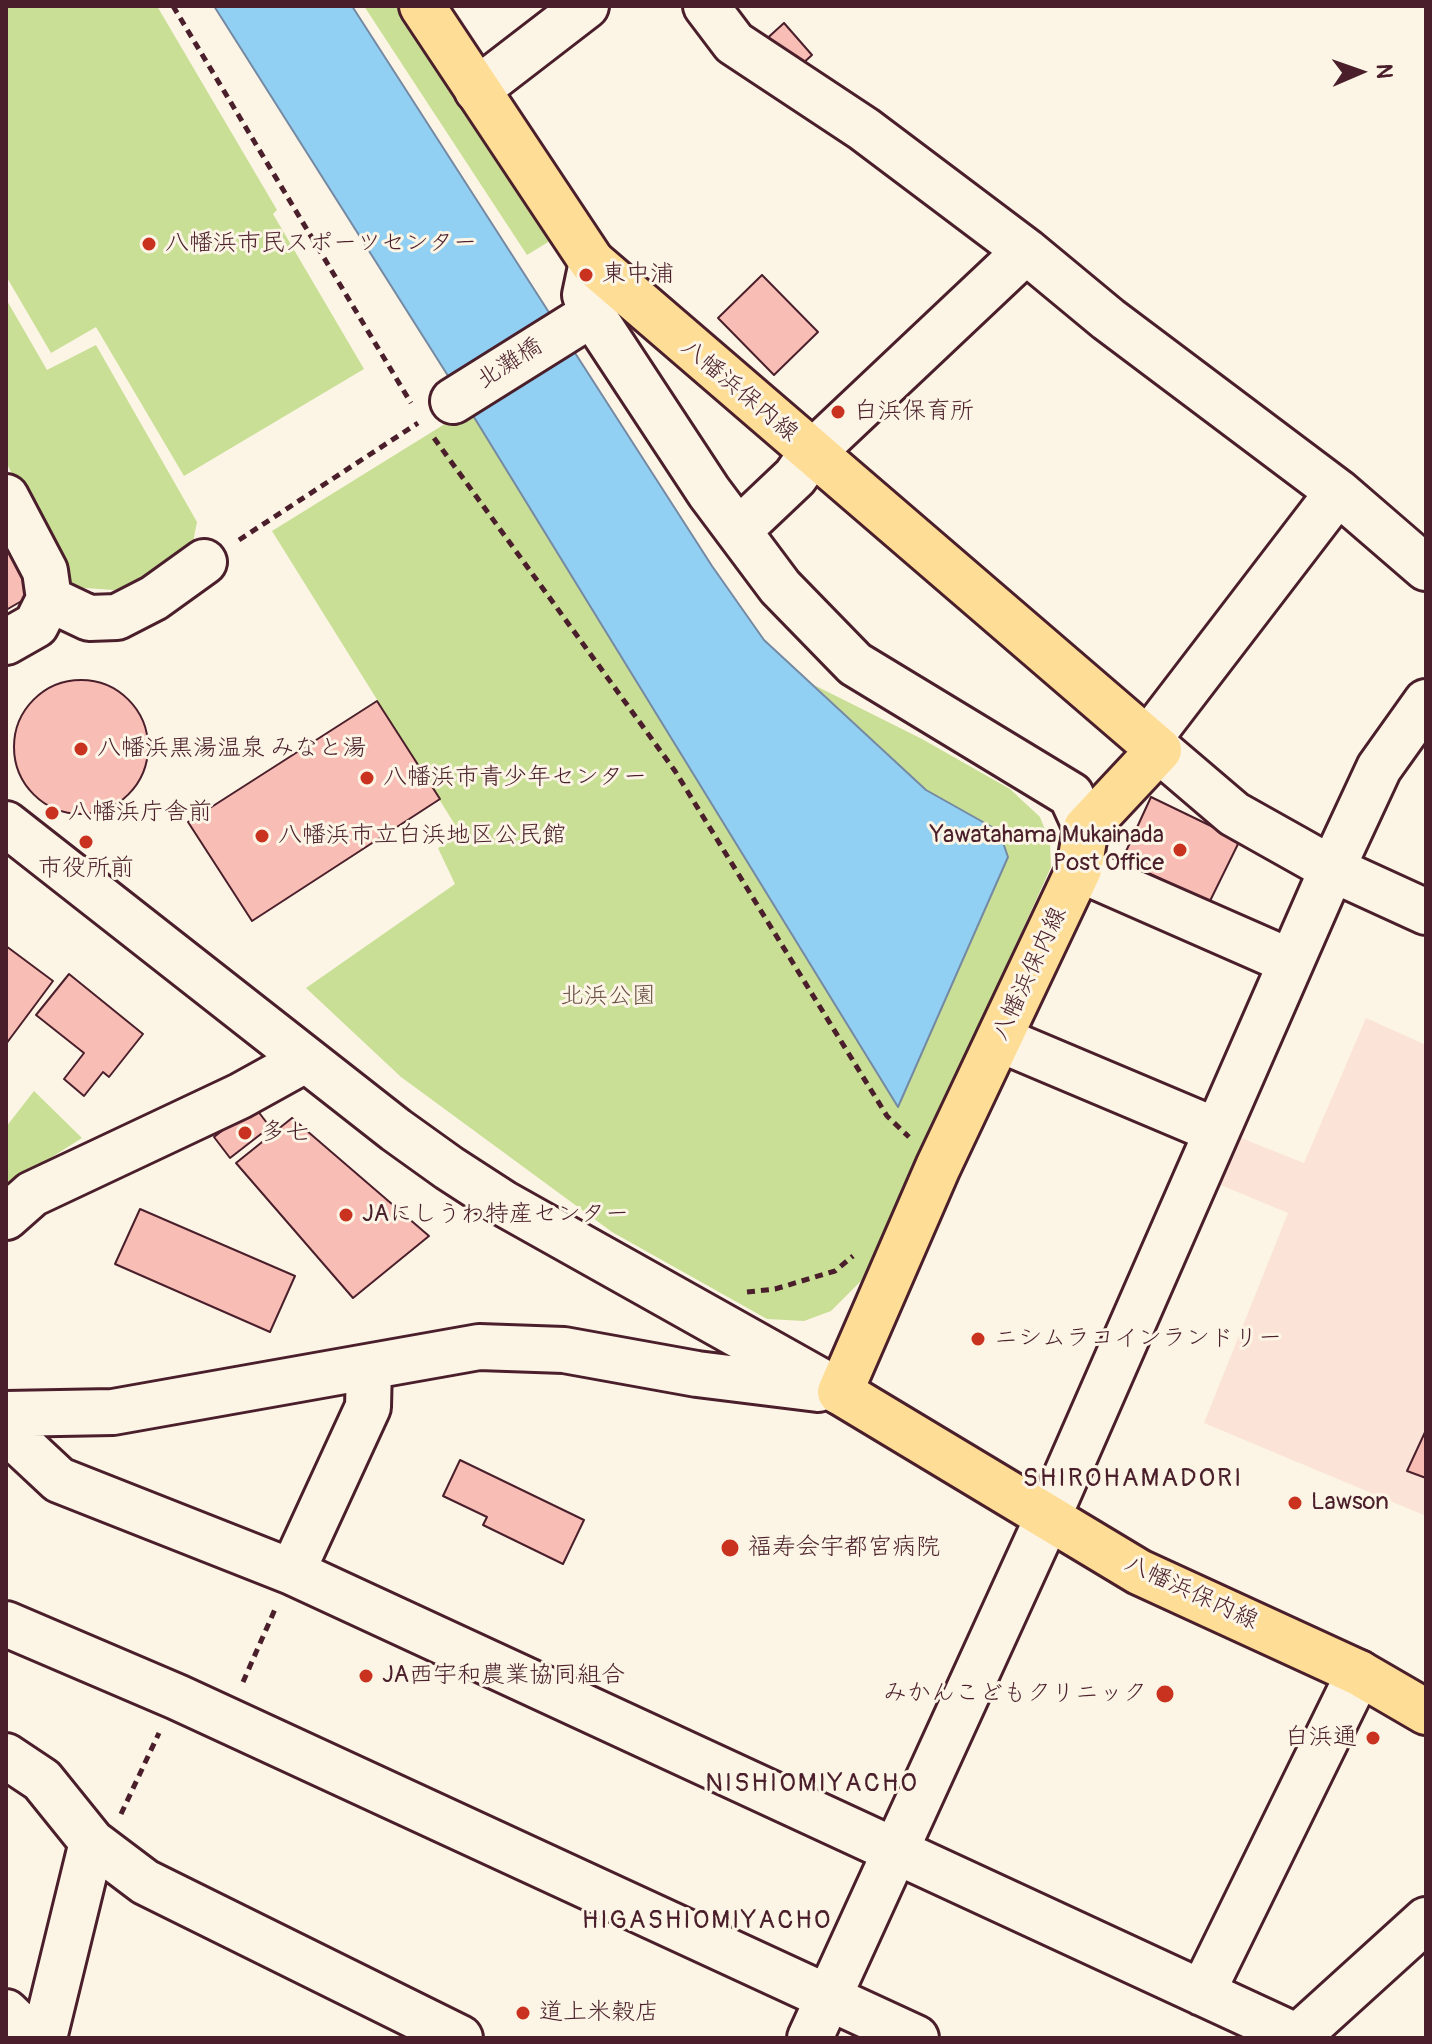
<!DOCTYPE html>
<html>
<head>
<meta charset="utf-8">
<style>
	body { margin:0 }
	#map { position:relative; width:1432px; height:2044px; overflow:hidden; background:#fcf5e5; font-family:Pangolin,sans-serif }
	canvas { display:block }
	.frame { position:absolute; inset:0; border:8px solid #4a1f2b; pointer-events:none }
	.north { position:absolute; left:1320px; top:32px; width:80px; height:80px; -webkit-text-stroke:6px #fcf5e5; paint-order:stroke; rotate:88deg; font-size:22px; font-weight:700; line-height:32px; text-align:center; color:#4a1f2b }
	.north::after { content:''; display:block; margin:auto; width:28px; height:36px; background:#4a1f2b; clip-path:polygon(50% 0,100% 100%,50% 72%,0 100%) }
</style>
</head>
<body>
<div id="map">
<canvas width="1432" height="2044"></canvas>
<div class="frame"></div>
<div class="north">N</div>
</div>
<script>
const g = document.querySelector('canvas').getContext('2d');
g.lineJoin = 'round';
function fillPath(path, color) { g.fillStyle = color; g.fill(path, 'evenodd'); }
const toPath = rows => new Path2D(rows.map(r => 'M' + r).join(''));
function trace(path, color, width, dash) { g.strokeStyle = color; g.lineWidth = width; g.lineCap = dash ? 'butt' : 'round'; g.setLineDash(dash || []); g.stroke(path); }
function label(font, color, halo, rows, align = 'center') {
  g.font = font + ' Pangolin,"Klee One",sans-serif'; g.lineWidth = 6; g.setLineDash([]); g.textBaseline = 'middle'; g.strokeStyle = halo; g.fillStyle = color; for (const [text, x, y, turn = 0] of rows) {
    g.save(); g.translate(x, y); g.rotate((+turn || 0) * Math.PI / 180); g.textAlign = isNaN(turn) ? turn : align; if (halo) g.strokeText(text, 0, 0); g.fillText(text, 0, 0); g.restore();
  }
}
fillPath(toPath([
	[1366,1018,1426,1045,1426,1516,1204,1423,1288,1213,1211,1181,1231,1134,1304,1163]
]), '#fbe4d7');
fillPath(toPath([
	[6,6,157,6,277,210,273,214,364,369,184,476,96,327,51,353,6,276],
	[364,6,398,6,553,239,527,255],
	[6,299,47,370,96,345,197,522,191,552,154,579,114,590,70,587,6,462],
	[469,409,898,1106,1008,857,998,831,926,790,814,685,922,739,1010,789,1040,817,1050,842,1051,867,865,1277,831,1311,804,1321,767,1319,612,1232,401,1077,306,988,455,884,438,848,462,836,272,531],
	[34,1091,82,1138,6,1186,6,1127]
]), '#c8df95');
const water = toPath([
	[214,6,352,6,712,566,764,640,926,790,999,831,1008,857,898,1107,469,409,214,6]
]);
fillPath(water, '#91d0f2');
trace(water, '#7589a2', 2);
const building = toPath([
	[784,23,812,55,790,75,762,43,784,23],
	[762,275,818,332,774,375,718,318,762,275],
	[14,544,39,591,6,610,6,549,14,544],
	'14 747a67 67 0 1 1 134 0a67 67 0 1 1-134 0Z',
	[377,701,440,799,252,921,188,822,377,701],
	[1151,797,1240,840,1209,903,1122,860,1151,797],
	[6,946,53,981,6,1044,6,946],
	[69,974,143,1034,109,1077,103,1072,84,1096,64,1079,84,1053,36,1015,69,974],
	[254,1106,270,1127,230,1158,214,1137,254,1106],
	[292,1118,429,1236,353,1298,236,1163,292,1118],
	[140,1209,295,1276,270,1332,115,1264,140,1209],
	[1426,1430,1426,1478,1407,1471,1426,1430],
	[460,1460,584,1520,563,1564,483,1525,487,1517,443,1496,460,1460]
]);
fillPath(building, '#f8bdb5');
trace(building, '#4a1f2b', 2);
const minor = toPath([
	[706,6,734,43,864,129,1026,251,1108,319,1338,492,1426,568],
	[477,90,586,6],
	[592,262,585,295,592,314,709,492,780,587,855,664,1071,795,1086,828],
	[453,401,592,314],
	[6,497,45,571,49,599,36,625,6,642],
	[738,531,795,477,812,453,1026,251],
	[49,599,89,618,117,617,154,598,204,562],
	[1148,740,1338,492],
	[1159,750,1234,814,1332,869,1426,912],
	[6,824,396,1130,449,1168,503,1203,840,1392],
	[1079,869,1291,962],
	[999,1039,1217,1131],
	[6,1217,32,1194,240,1096,305,1060],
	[6,1414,113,1412,479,1347,564,1350,697,1374,818,1389],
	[11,1415,13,1437,59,1480,292,1572,1300,2038],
	[292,1572,368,1407,369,1367],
	[6,1624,177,1697,916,2038],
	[6,1756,42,1780,92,1842,145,1882,460,2038],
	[1202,1993,1359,1673],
	[6,2012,33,2038],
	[44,2038,92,1842],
	[810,2038,1048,1517,1332,869,1379,768,1426,702],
	[1296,2038,1426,1920]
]);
const major = toPath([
	[422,6,592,262,1159,750,1086,828,1079,869,938,1167,840,1392,1139,1572,1359,1673,1426,1712]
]);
trace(minor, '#4a1f2b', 50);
trace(major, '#4a1f2b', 50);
trace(toPath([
	[173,6,411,403],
	[434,438,675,771,887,1116,909,1137],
	[239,540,418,423],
	[747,1292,775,1289,835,1271,853,1256],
	[243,1682,276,1607],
	[121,1814,159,1733]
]), '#4a1f2b', 5, [8, 6]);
trace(minor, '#fcf5e5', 44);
trace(major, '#fedd96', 44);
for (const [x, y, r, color] of [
	[149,244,8,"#c8321e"],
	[586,275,8,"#c8321e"],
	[838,412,8,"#c8321e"],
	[81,749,8,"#c8321e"],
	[367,778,8,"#c8321e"],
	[52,813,8,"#c8321e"],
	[262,836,8,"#c8321e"],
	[86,842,8,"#c8321e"],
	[1180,850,8,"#c8321e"],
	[245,1133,8,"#c8321e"],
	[346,1215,8,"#c8321e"],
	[978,1339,8,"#c8321e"],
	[1295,1503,8,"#c8321e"],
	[730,1548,10,"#c8321e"],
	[366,1676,8,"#c8321e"],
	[1165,1694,10,"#c8321e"],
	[1373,1738,8,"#c8321e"],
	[523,2013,8,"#c8321e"]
]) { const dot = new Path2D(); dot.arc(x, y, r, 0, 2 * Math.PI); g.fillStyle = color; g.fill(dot); trace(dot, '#fcf5e5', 3); }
label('24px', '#4a1f2b', '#fcf5e5', [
	["八幡浜市民スポーツセンター",165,244],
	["東中浦",602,275],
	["白浜保育所",854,412],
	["八幡浜黒湯温泉 みなと湯",97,749],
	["八幡浜市青少年センター",383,778],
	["八幡浜庁舎前",68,813],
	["八幡浜市立白浜地区公民館",278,836],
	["Yawatahama Mukainada",1164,836,"right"],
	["Post Office",1164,864,"right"],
	["市役所前",86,869,"center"],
	["多七",261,1133],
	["JAにしうわ特産センター",362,1215],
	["ニシムラコインランドリー",994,1339],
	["Lawson",1311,1503],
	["福寿会宇都宮病院",748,1548],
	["JA西宇和農業協同組合",382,1676],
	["みかんこどもクリニック",1147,1694,"right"],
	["白浜通",1357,1738,"right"],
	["道上米穀店",539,2013]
], 'left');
label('24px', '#4a1f2b', '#fcf5e5', [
	["北灘橋",510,364,-33],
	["八幡浜保内線",739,391,40],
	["八幡浜保内線",1030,974,-65],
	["八幡浜保内線",1191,1593,25]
]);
label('24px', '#6a4f46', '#fcf5e5', [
	["北浜公園",608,997]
]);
g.letterSpacing = '2px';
label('26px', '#4a1f2b', '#fcf5e5', [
	["SHIROHAMADORI",1133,1479],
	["NISHIOMIYACHO",812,1784],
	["HIGASHIOMIYACHO",707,1921]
]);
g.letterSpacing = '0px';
</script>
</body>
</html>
